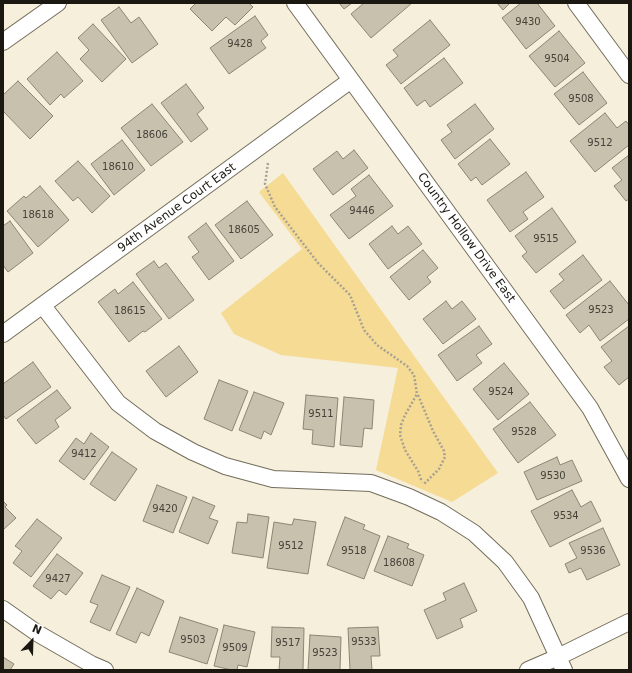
<!DOCTYPE html>
<html>
<head>
<meta charset="utf-8">
<style>
	body { margin:0 }
	#map { position:relative; width:632px; height:673px; overflow:hidden; background:#f6efdb; font-family:"DejaVu Sans",sans-serif }
	canvas { display:block }
	.frame { position:absolute; inset:0; border:4px solid #1b1812; pointer-events:none }
	.north { position:absolute; left:12px; top:621px; width:40px; height:40px; -webkit-text-stroke:3px #fff; paint-order:stroke; rotate:23deg; font-size:11px; font-weight:700; line-height:16px; text-align:center; color:#1b1812 }
	.north::after { content:''; display:block; margin:auto; width:14px; height:18px; background:#1b1812; clip-path:polygon(50% 0,100% 100%,50% 72%,0 100%) }
</style>
</head>
<body>
<div id="map">
<canvas width="632" height="673"></canvas>
<div class="frame"></div>
<div class="north">N</div>
</div>
<script>
const g = document.querySelector('canvas').getContext('2d');
g.lineJoin = 'round';
function fillPath(path, color) { g.fillStyle = color; g.fill(path, 'evenodd'); }
const toPath = rows => new Path2D(rows.map(r => 'M' + r).join(''));
function trace(path, color, width, dash) { g.strokeStyle = color; g.lineWidth = width; g.lineCap = dash ? 'butt' : 'round'; g.setLineDash(dash || []); g.stroke(path); }
function label(font, color, halo, rows, align = 'center') {
  g.font = font + ' "DejaVu Sans",sans-serif'; g.lineWidth = 3; g.setLineDash([]); g.textBaseline = 'middle'; g.strokeStyle = halo; g.fillStyle = color; for (const [text, x, y, turn = 0] of rows) {
    g.save(); g.translate(x, y); g.rotate((+turn || 0) * Math.PI / 180); g.textAlign = isNaN(turn) ? turn : align; if (halo) g.strokeText(text, 0, 0); g.fillText(text, 0, 0); g.restore();
  }
}
fillPath(toPath([
	[283,173,498,473,452,502,376,470,398,368,281,355,234,334,221,313,302,249,259,192]
]), '#f5db93');
const building = toPath([
	[196,3,249,3,253,7,235,25,226,17,212,31,190,9,196,3],
	[339,3,352,3,344,9,339,3],
	[364,3,412,3,371,38,351,14,364,3],
	[497,3,510,3,503,10,497,3],
	[521,3,537,3,555,26,526,49,502,18,521,3],
	[119,7,131,23,139,17,158,44,132,63,101,20,119,7],
	[255,16,268,35,261,41,266,48,229,74,210,48,255,16],
	[430,20,450,45,401,84,386,65,398,56,393,50,430,20],
	[93,24,126,59,102,82,80,59,89,50,78,38,93,24],
	[559,31,585,63,555,87,529,56,559,31],
	[57,52,83,81,64,98,61,94,50,105,27,79,57,52],
	[444,58,463,83,430,107,425,100,417,106,404,88,444,58],
	[583,72,607,103,579,125,554,94,583,72],
	[18,81,53,116,30,139,3,111,3,95,18,81],
	[186,84,204,108,197,114,208,129,191,142,161,103,186,84],
	[152,104,183,142,151,166,121,128,152,104],
	[475,104,494,129,455,159,441,140,452,132,447,125,475,104],
	[605,113,617,128,626,121,629,125,629,145,595,172,570,141,605,113],
	[490,139,510,164,482,185,476,177,471,181,458,164,490,139],
	[122,140,145,170,114,195,91,164,122,140],
	[354,150,368,168,333,195,313,169,337,151,343,159,354,150],
	[629,155,629,199,626,201,614,186,622,180,612,168,629,155],
	[78,161,110,196,92,213,78,197,73,201,55,181,78,161],
	[526,172,544,197,523,212,528,219,510,232,487,200,526,172],
	[369,175,393,206,349,239,330,215,356,196,351,189,369,175],
	[40,186,69,220,38,247,7,211,24,196,26,198,40,186],
	[247,201,273,235,241,259,215,225,247,201],
	[552,208,576,242,536,273,522,256,527,252,515,236,552,208],
	[10,221,33,253,8,272,3,265,3,226,10,221],
	[206,223,234,261,209,280,192,257,199,252,188,237,206,223],
	[392,226,398,234,408,226,422,244,388,269,369,244,392,226],
	[423,250,438,268,427,277,431,282,409,300,390,277,423,250],
	[583,255,602,280,564,309,550,291,564,280,559,274,583,255],
	[154,261,159,268,166,263,194,300,169,319,136,274,154,261],
	[610,281,629,305,629,319,600,341,589,325,580,333,566,315,610,281],
	[133,282,162,319,145,332,143,331,129,342,98,302,115,289,118,294,133,282],
	[446,301,452,309,462,301,476,319,443,344,423,319,446,301],
	[479,326,492,344,476,355,482,363,457,381,438,355,479,326],
	[629,326,629,377,619,385,604,367,612,361,601,347,629,326],
	[179,346,198,372,166,397,146,371,179,346],
	[33,362,51,387,6,419,3,415,3,384,33,362],
	[504,363,529,394,498,420,473,389,504,363],
	[219,380,248,391,232,431,204,419,219,380],
	[57,390,71,408,55,420,59,427,36,444,17,420,57,390],
	[254,392,284,403,271,435,264,431,261,439,239,430,254,392],
	[306,395,338,398,334,447,312,444,313,430,303,429,306,395],
	[344,397,374,400,372,429,364,428,362,447,340,445,344,397],
	[530,402,556,435,518,463,493,429,530,402],
	[91,433,109,447,84,480,59,461,76,438,84,444,91,433],
	[112,452,137,469,115,501,90,484,112,452],
	[557,457,560,465,572,460,582,481,537,500,524,472,557,457],
	[157,485,187,497,173,533,143,521,157,485],
	[572,490,581,507,591,501,601,521,550,547,531,511,572,490],
	[193,497,215,506,209,518,218,521,208,544,179,532,193,497],
	[3,501,7,505,5,507,16,518,3,530,3,501],
	[248,514,269,517,263,558,232,553,237,522,247,523,248,514],
	[345,517,365,525,363,529,380,536,364,579,327,565,345,517],
	[37,519,62,538,31,577,13,563,22,551,15,546,37,519],
	[294,519,316,522,308,574,267,568,274,522,292,525,294,519],
	[603,528,620,565,587,580,581,568,569,573,565,564,577,558,569,543,603,528],
	[388,536,409,544,407,548,424,555,412,586,374,571,388,536],
	[57,554,83,573,66,595,59,590,51,599,33,586,57,554],
	[102,575,130,587,110,631,90,622,98,605,90,602,102,575],
	[464,583,477,611,460,619,463,627,437,639,424,610,446,600,443,593,464,583],
	[137,588,164,601,149,636,141,632,136,643,116,634,137,588],
	[180,617,218,629,207,664,169,652,180,617],
	[224,625,255,632,247,667,238,665,237,670,232,670,214,666,224,625],
	[272,627,304,628,303,670,279,670,280,657,271,657,272,627],
	[378,627,380,656,371,656,372,670,350,670,348,628,378,627],
	[310,635,341,637,340,670,308,670,310,635],
	[3,657,14,664,10,670,3,670,3,657]
]);
fillPath(building, '#c8c1ae');
trace(building, '#8b8573', 1);
const street = toPath([
	[295,3,590,408,629,479],
	[576,3,629,75],
	[3,42,58,3],
	[43,306,118,403,155,431,193,452,225,466,273,479,371,483,409,497,441,512,474,533,505,562,531,598,564,670],
	[3,334,351,80],
	[3,609,37,633,91,664,105,670],
	[528,670,558,657,629,622]
]);
trace(street, '#736d5c', 18);
trace(toPath([
	[268,163,265,184,275,207,318,263,350,295,364,330,377,345,407,366,414,375,417,394,405,415,401,425,400,435,405,450,418,471,422,482],
	[418,395,433,431,444,451,445,457,439,469,424,484]
]), '#a7a193', 2.5, [2, 2]);
trace(street, '#fff', 16);
label('10px', '#464239', null, [
	["9430",528,22],
	["9428",240,44],
	["9504",557,59],
	["9508",581,99],
	["18606",152,135],
	["9512",600,143],
	["18610",118,167],
	["9446",362,211],
	["18618",38,215],
	["18605",244,230],
	["9515",546,239],
	["9523",601,310],
	["18615",130,311],
	["9524",501,392],
	["9511",321,414],
	["9528",524,432],
	["9412",84,454],
	["9530",553,476],
	["9420",165,509],
	["9534",566,516],
	["9512",291,546],
	["9518",354,551],
	["9536",593,551],
	["18608",399,563],
	["9427",58,579],
	["9503",193,640],
	["9533",364,642],
	["9517",288,643],
	["9509",235,648],
	["9523",325,653]
]);
label('12px', '#1b1812', '#fff', [
	["94th Avenue Court East",177,208,-36],
	["Country Hollow Drive East",466,238,54]
]);
</script>
</body>
</html>
